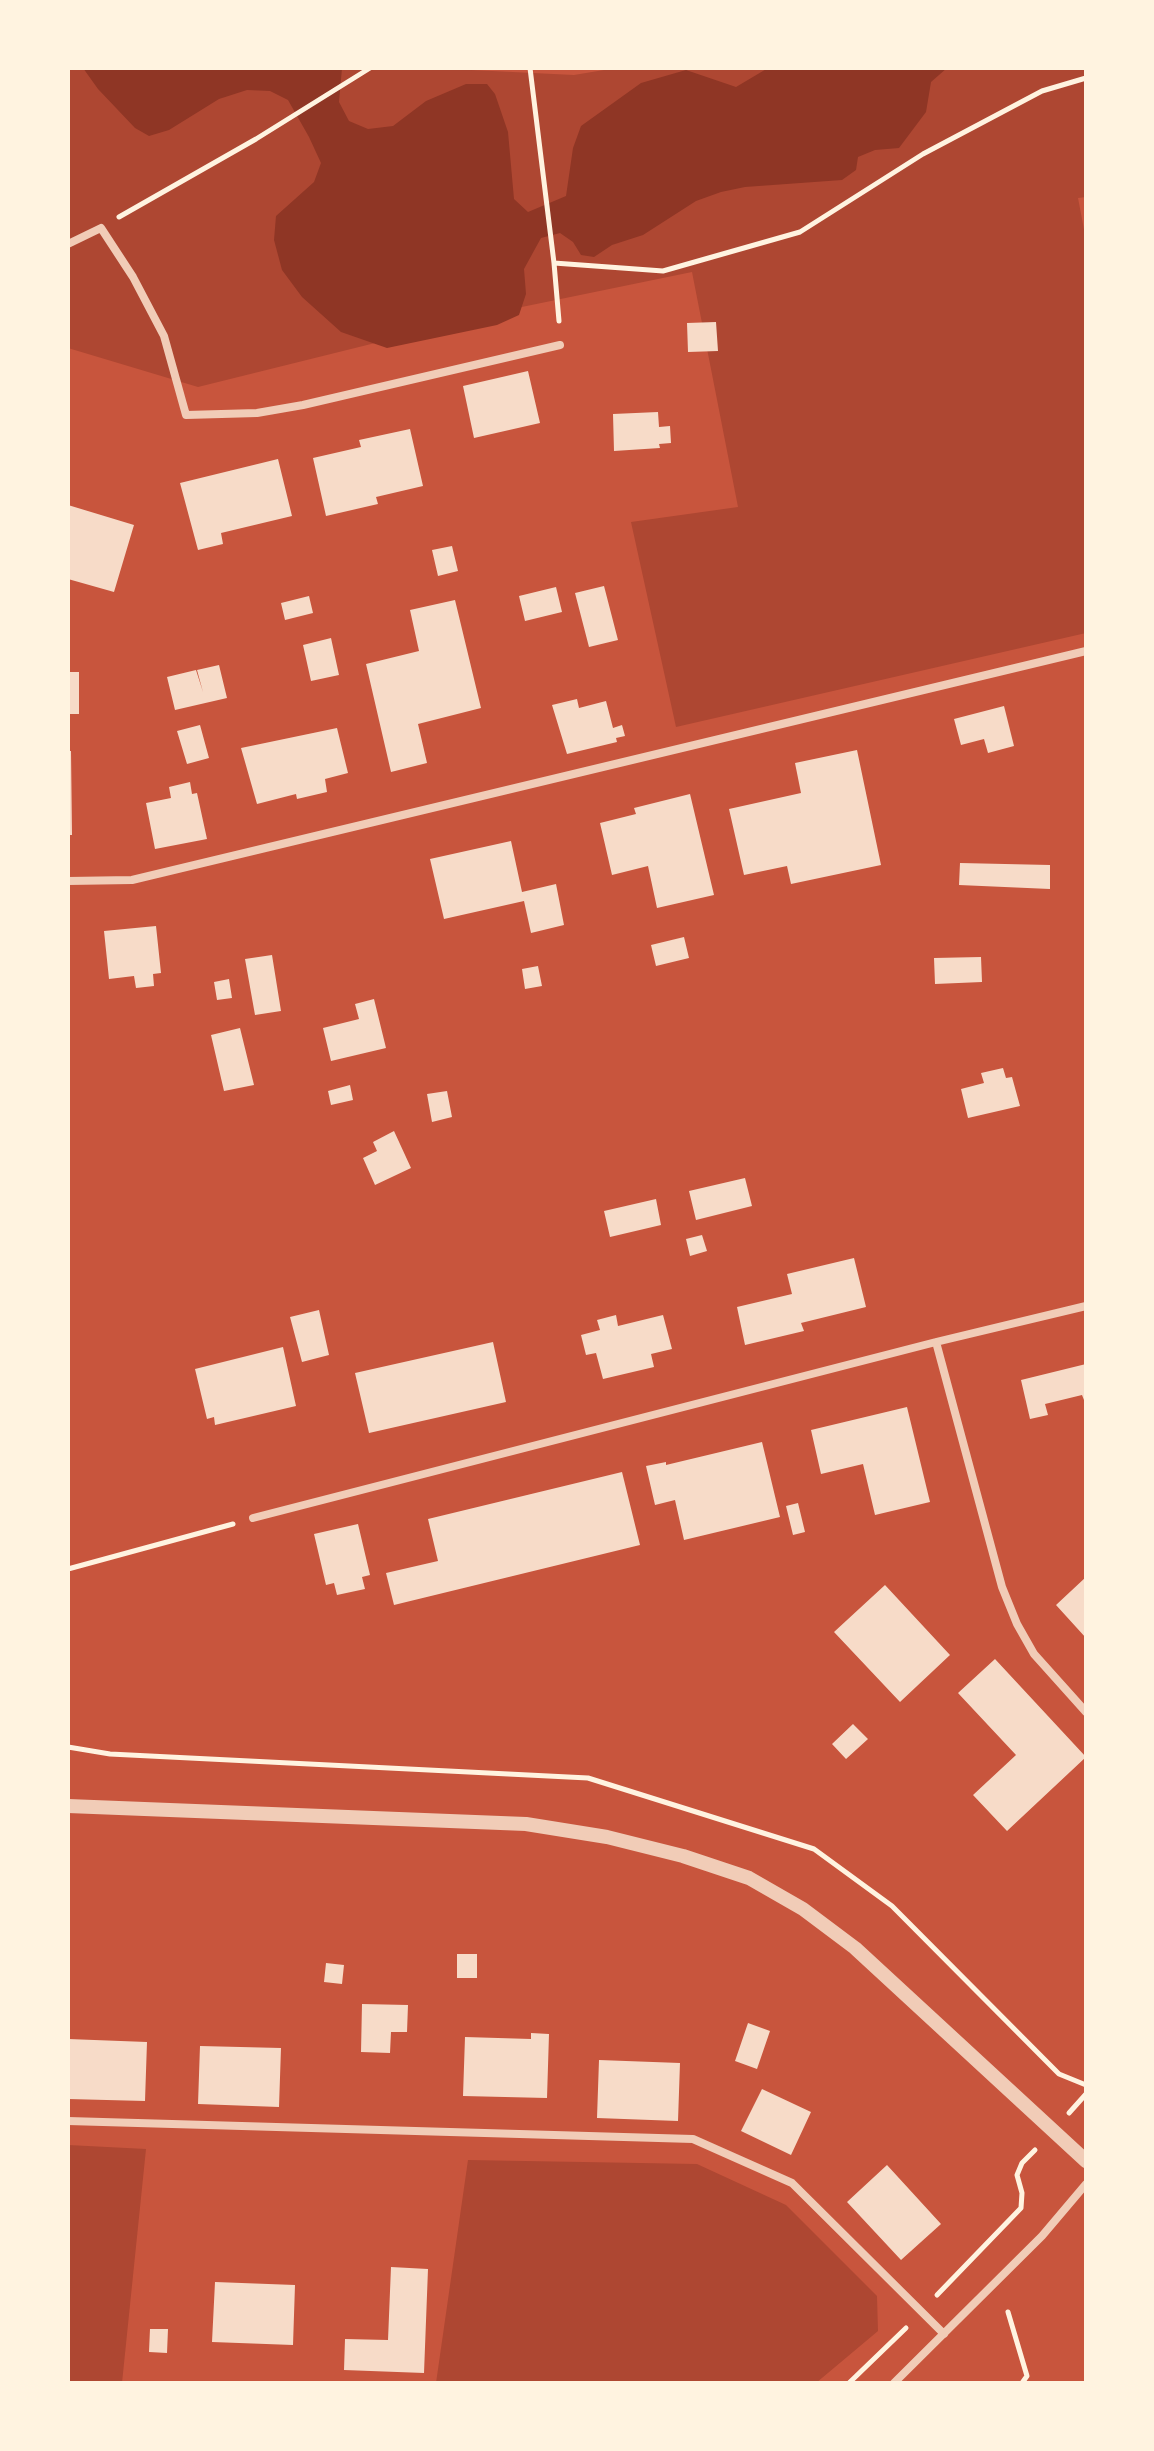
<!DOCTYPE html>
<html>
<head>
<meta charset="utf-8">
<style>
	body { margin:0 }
	#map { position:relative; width:1154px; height:2451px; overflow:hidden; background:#c8553d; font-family:"Fira Sans Condensed",sans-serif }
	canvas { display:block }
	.frame { position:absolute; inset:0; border:70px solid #fff3e0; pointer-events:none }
</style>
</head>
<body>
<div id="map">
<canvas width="1154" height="2451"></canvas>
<div class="frame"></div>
</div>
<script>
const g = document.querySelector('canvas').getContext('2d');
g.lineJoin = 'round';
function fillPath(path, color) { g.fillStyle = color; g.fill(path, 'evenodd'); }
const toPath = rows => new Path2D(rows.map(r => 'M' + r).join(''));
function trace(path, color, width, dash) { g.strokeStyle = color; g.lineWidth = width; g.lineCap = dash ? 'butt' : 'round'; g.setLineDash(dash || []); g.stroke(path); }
fillPath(toPath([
	[68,68,430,68,574,75,616,68,1086,68,1086,197,1078,198,1086,240,1086,633,676,727,631,522,738,507,692,272,512,309,198,387,68,348],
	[68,2145,146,2149,122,2383,68,2383],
	[468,2160,697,2164,786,2205,877,2296,878,2331,816,2383,436,2383]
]), '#ae4732');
fillPath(toPath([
	[83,68,342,68,339,102,349,121,368,129,393,126,426,101,466,84,487,84,495,94,508,132,514,199,528,212,566,196,573,148,581,126,641,83,686,70,736,87,768,68,947,68,931,82,926,112,899,148,875,150,858,157,856,170,842,180,745,187,721,192,696,201,643,235,612,245,594,257,581,255,573,242,560,233,541,238,524,269,526,294,519,315,497,325,387,348,341,332,302,297,282,270,274,240,276,216,314,182,321,163,309,137,288,100,270,91,247,90,219,99,169,130,149,136,135,128,98,89]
]), '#8f3625');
fillPath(toPath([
	[716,322,718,351,688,352,687,323],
	[528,371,540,423,474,438,463,386],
	[658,412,659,427,670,426,671,443,659,444,660,448,614,451,613,414],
	[410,429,423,486,376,497,378,504,326,516,313,458,361,447,359,440],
	[278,459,292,516,221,533,223,544,198,550,180,483],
	[68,505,134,525,114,592,68,579],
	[452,546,458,571,438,576,432,550],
	[604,586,618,640,589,647,575,593],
	[556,587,562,612,525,621,519,596],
	[309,596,313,613,285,620,281,603],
	[455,600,481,708,418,724,427,763,391,772,366,664,419,651,410,610],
	[331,638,339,675,311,681,303,645],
	[219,665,227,698,175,710,167,677,196,670,203,692,197,670],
	[68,672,79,672,79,714,68,714],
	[577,699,579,708,606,701,613,728,622,725,625,736,616,738,617,742,567,754,552,705],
	[1004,706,1014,746,988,753,984,739,961,745,954,719],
	[200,725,209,758,187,764,177,731],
	[337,728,348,773,325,779,327,792,297,799,296,794,257,804,241,748],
	[857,750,881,865,791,884,787,866,744,875,729,809,801,793,795,763],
	[68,751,71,751,72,835,68,835],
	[190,782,192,794,197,793,207,839,155,849,146,803,171,798,169,787],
	[690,794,714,895,657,908,648,866,612,875,600,823,636,814,634,808],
	[511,841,522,892,556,884,564,925,531,933,524,901,444,919,430,859],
	[960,863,1050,865,1050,889,959,885],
	[156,926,161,973,153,974,154,986,136,988,134,976,109,979,104,931],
	[684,937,689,958,656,966,651,945],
	[272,955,281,1011,255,1015,245,959],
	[981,957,982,982,935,984,934,958],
	[538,966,542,986,525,989,522,969],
	[229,979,232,998,217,1000,214,982],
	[374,999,386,1048,331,1061,323,1028,359,1019,355,1004],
	[240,1028,254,1085,224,1091,211,1035],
	[1003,1068,1006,1078,1012,1077,1020,1106,968,1118,961,1089,984,1083,981,1073],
	[350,1085,353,1100,331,1105,328,1091],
	[447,1091,452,1117,432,1122,427,1094],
	[394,1131,411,1168,375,1185,363,1158,377,1151,373,1142],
	[745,1178,752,1206,696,1220,689,1191],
	[656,1199,661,1225,610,1237,604,1211],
	[702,1235,707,1251,690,1256,686,1239],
	[854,1258,866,1307,801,1323,804,1331,745,1345,737,1307,792,1294,787,1274],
	[319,1310,329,1355,302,1362,290,1317],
	[616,1315,618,1326,663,1315,672,1349,651,1354,654,1367,603,1379,596,1353,586,1355,581,1335,600,1330,597,1320],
	[493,1342,506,1402,369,1433,355,1373],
	[283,1347,296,1406,215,1425,214,1417,207,1419,195,1369],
	[1086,1364,1086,1405,1082,1395,1045,1404,1048,1415,1030,1419,1021,1380],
	[907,1407,930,1502,875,1515,863,1464,821,1474,811,1430],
	[762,1442,780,1517,684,1540,675,1500,655,1505,646,1466,666,1462,666,1465],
	[622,1472,640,1545,394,1605,386,1573,438,1561,428,1519],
	[798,1503,805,1532,793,1535,786,1506],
	[358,1524,370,1575,362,1577,365,1589,337,1595,334,1583,326,1585,314,1534],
	[1086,1577,1086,1638,1056,1605],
	[885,1585,950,1655,900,1702,834,1632],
	[995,1659,1086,1757,1007,1831,973,1795,1016,1755,958,1693],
	[853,1724,868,1739,846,1759,832,1744],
	[457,1954,477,1954,477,1978,457,1978],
	[326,1963,344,1965,342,1984,324,1982],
	[362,2004,408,2005,407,2032,391,2032,390,2053,361,2052],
	[748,2023,770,2031,757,2069,735,2061],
	[531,2033,549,2034,547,2098,463,2096,465,2037,531,2039],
	[68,2039,147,2042,145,2101,68,2099],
	[200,2046,281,2048,279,2107,198,2104],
	[599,2060,680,2063,678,2121,597,2118],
	[762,2089,811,2112,791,2155,741,2131],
	[887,2165,941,2224,901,2260,847,2202],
	[391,2267,428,2269,424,2373,344,2370,345,2339,388,2340],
	[215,2282,295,2285,293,2345,212,2342],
	[150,2329,168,2329,167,2353,149,2352]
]), '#f7dbc8');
trace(toPath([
	[530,68,554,263,559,321],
	[119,217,256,139,370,68],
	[554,263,663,271,800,232,923,154,1042,91,1086,78],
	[68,1569,233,1524],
	[68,1747,110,1754,588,1778,814,1849,892,1906,1059,2074,1086,2085],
	[1069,2113,1086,2094],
	[937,2295,1021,2208,1022,2193,1017,2175,1022,2163,1035,2150],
	[1008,2312,1027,2376,1022,2383],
	[849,2383,906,2328]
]), '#fff3e0', 5);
trace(toPath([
	[68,244,101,228,133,277,164,336,186,415,257,413,303,405,560,345],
	[68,881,132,880,1086,651],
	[936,1342,1002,1587,1017,1624,1034,1654,1086,1712],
	[253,1518,936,1342,1086,1306],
	[68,2121,693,2139,792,2183,944,2334],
	[894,2383,1042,2236,1086,2184]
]), '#f1ccb7', 8);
trace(toPath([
	[68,1806,526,1824,607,1837,683,1856,749,1878,803,1909,855,1948,1086,2161]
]), '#f1ccb7', 14);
</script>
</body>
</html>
